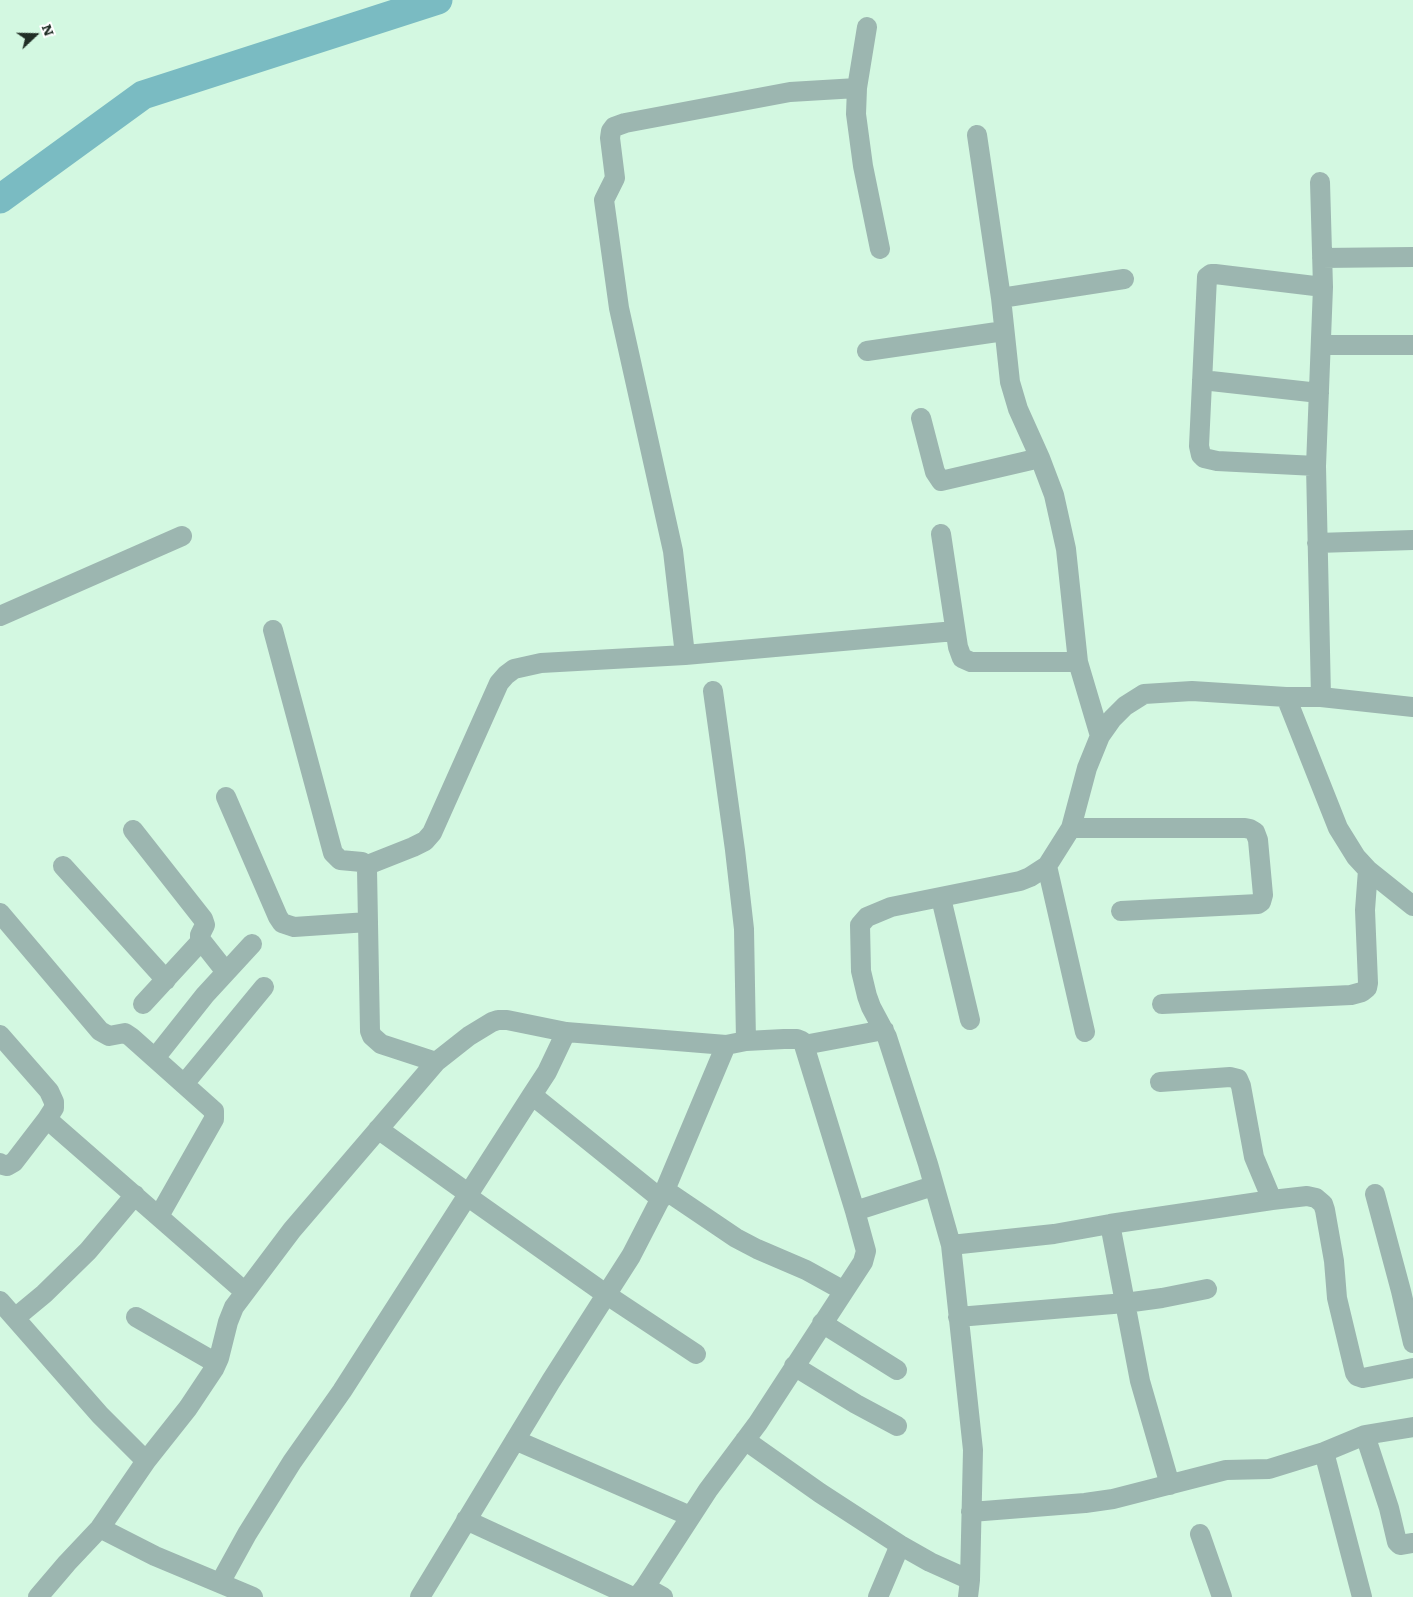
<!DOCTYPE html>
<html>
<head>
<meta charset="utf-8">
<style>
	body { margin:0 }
	#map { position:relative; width:1413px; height:1597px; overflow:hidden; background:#d3f8e1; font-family:Literata,serif }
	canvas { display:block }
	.north { position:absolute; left:10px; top:10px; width:50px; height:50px; -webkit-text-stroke:4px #fff; paint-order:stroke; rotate:69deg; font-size:14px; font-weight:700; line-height:20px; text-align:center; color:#202e25 }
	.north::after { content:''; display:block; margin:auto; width:18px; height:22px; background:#202e25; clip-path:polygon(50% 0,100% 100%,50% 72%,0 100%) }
</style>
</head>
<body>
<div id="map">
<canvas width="1413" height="1597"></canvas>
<div class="north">N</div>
</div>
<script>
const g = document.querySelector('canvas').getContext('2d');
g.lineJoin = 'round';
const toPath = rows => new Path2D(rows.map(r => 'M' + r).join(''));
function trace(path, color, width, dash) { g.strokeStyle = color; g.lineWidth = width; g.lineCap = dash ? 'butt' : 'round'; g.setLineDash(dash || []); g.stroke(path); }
trace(toPath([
	[0,199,143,95,438,0]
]), '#7abbc2', 29);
trace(toPath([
	[867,27,857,88,856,114,863,166,880,249],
	[977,135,1001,298,1010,382,1018,409,1040,458,1054,495,1066,549,1078,662,1100,736],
	[1320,182,1323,287,1316,466,1321,697],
	[1322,258,1413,257],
	[1001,298,1124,279],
	[1321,345,1413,345],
	[867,351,1004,331],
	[1202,380,1319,393],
	[921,418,935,472,941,481,1040,458],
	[1316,466,1217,461,1204,458,1201,455,1199,446,1207,277,1211,274,1215,274,1323,287],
	[941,534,958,647,962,658,971,662,1078,662],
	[1317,543,1413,540],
	[0,616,182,536],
	[273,630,333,853,340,860,362,862,367,869,370,1031,372,1036,381,1044,436,1062],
	[685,655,673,551,619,308,604,200,615,178,610,138,611,131,614,127,625,123,790,92,857,88],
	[713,691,735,850,744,929,746,1041],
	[1286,697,1338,828,1356,857,1368,870,1413,906],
	[226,797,278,917,282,923,294,927,368,922],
	[1071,828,1245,828,1250,829,1255,832,1258,840,1263,895,1261,902,1258,904,1121,911],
	[133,830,203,919,205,925,200,935,200,939,226,972],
	[63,866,166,980],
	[365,866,413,847,425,841,432,833,499,683,506,675,514,669,541,663,685,655,955,631],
	[1047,866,1085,1032],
	[941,898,970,1020],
	[0,913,100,1031,109,1036,125,1033,131,1037,214,1111,214,1119,159,1216],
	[143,1004,201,941],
	[1162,1004,1351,995,1362,992,1367,988,1368,983,1365,910,1368,870],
	[0,1035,49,1091,54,1102,54,1108,47,1119,14,1162,7,1166,3,1165,0,1163],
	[804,1045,884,1030],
	[155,1058,205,995,252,944],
	[1160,1082,1230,1077,1238,1079,1241,1086,1254,1157,1272,1200],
	[184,1084,264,987],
	[532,1095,661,1199],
	[47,1119,245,1292],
	[378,1129,469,1194],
	[665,1190,736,1238,757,1249,806,1270,844,1291],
	[1375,1194,1401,1291,1413,1343],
	[467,1196,607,1295,696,1354],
	[1110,1224,1140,1381,1170,1485],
	[951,1245,1054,1234,1110,1224,1272,1200,1307,1196,1316,1198,1323,1204,1325,1210,1334,1261,1337,1298,1355,1373,1357,1376,1363,1378,1413,1368],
	[0,1301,100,1415,146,1461],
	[136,1317,216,1363],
	[958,1317,1125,1303,1162,1298,1207,1289],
	[15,1318,44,1294,88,1251,135,1195],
	[822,1323,897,1370],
	[794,1366,856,1404,897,1426],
	[1365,1435,1389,1508,1397,1542,1400,1545,1413,1543],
	[515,1440,690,1516],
	[745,1440,820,1493,900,1545,930,1562,970,1580],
	[1324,1452,1362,1597],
	[971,1512,1085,1503,1113,1499,1226,1470,1269,1469,1324,1452,1365,1435,1413,1427],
	[466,1520,633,1597],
	[100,1528,155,1556,253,1597],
	[1200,1534,1222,1597],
	[220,1583,247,1534,292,1462,342,1391,532,1095,547,1072,566,1032],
	[645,1587,663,1597],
	[38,1597,67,1563,100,1528,146,1461,188,1408,214,1369,219,1358,228,1322,234,1307,292,1230,436,1062,469,1036,492,1022,498,1020,507,1020,566,1032,726,1045,746,1041,784,1039,797,1039,802,1041,804,1045,855,1211],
	[420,1597,551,1381,631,1256,665,1190,726,1045],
	[637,1597,645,1587,708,1490,758,1423,863,1262,866,1251,855,1211,933,1186],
	[878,1597,900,1545],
	[968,1597,970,1580,973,1450,951,1245,928,1164,887,1037,871,1007,867,996,861,971,860,925,867,917,891,907,1020,881,1030,877,1047,866,1071,828,1087,768,1100,736,1112,719,1125,706,1144,694,1192,691,1286,697,1321,697,1413,707]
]), '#9cb6b0', 20);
</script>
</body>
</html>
